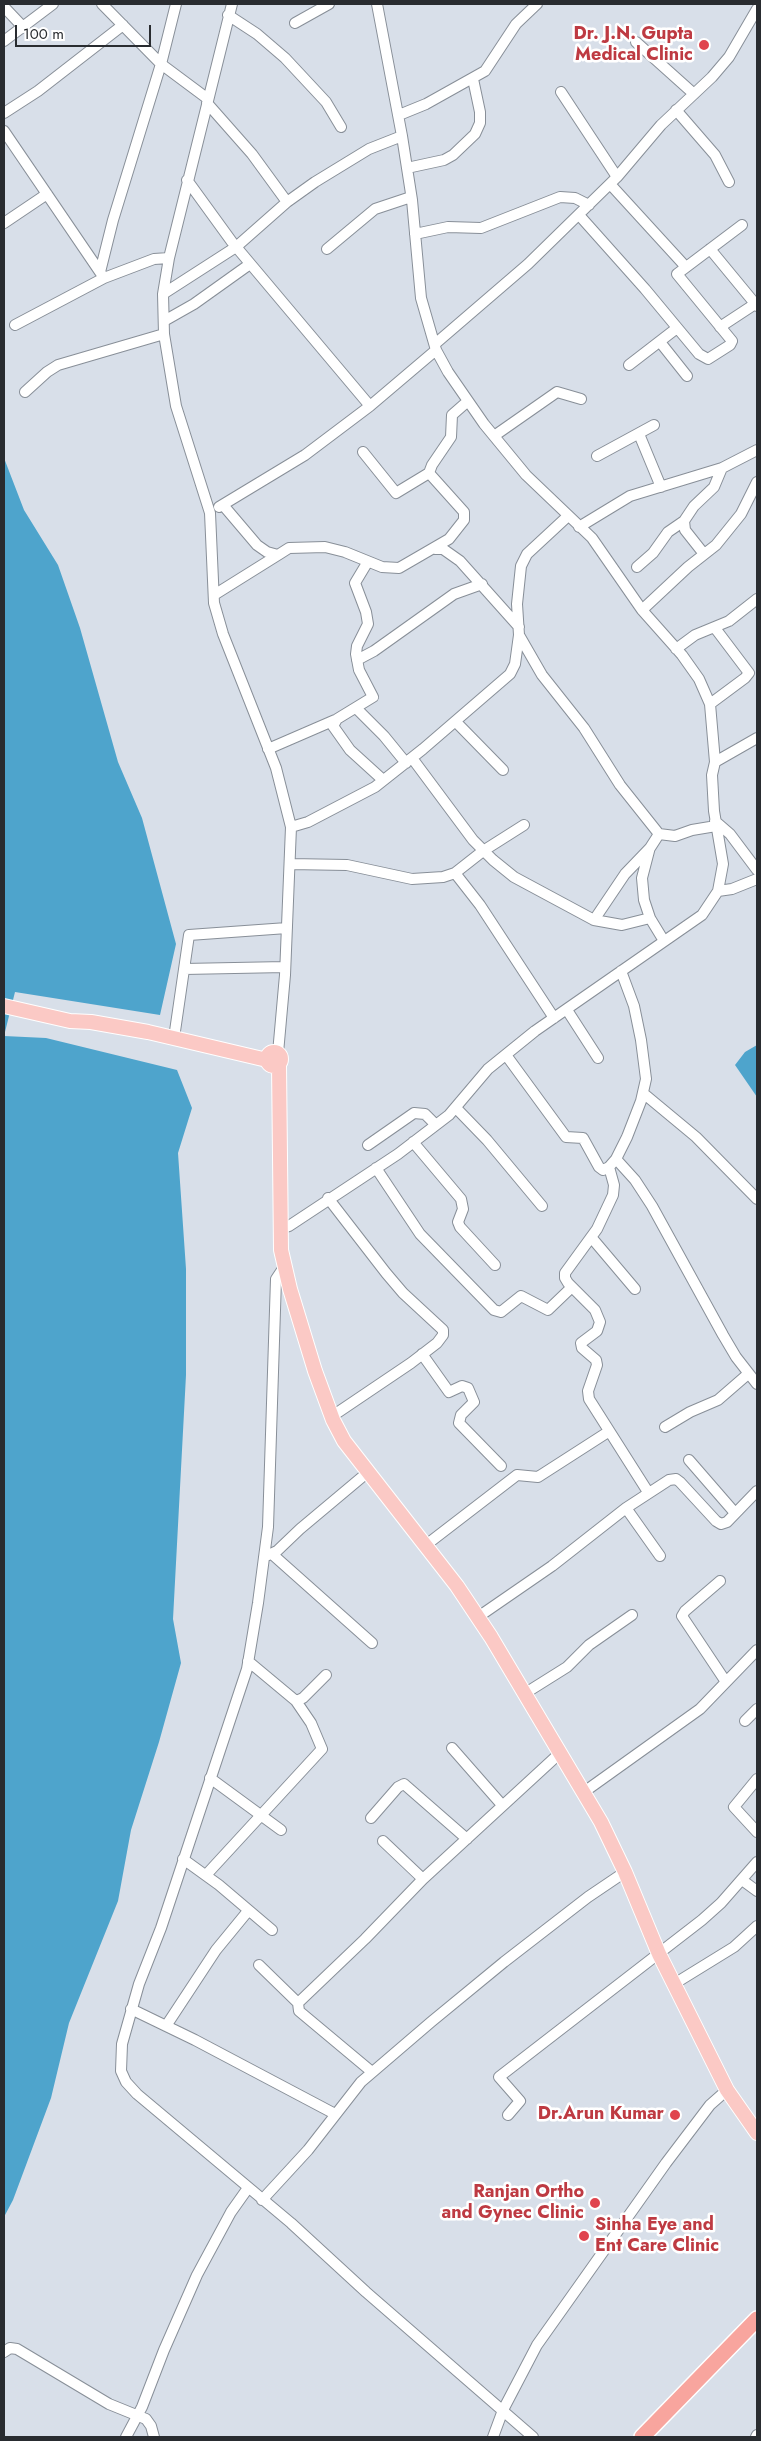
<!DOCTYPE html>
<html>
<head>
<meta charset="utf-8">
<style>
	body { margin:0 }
	#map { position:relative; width:761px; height:2441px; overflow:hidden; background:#d8dfe9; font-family:Jost,sans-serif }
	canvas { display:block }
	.frame { position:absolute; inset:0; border:5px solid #292c30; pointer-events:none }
	.scale { position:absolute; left:15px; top:25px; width:136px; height:22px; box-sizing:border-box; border:2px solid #292c30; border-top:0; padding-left:6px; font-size:15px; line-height:18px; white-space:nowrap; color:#292c30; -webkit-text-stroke:4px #fff; paint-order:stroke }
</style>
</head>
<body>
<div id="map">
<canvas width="761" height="2441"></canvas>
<div class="frame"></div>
<div class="scale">100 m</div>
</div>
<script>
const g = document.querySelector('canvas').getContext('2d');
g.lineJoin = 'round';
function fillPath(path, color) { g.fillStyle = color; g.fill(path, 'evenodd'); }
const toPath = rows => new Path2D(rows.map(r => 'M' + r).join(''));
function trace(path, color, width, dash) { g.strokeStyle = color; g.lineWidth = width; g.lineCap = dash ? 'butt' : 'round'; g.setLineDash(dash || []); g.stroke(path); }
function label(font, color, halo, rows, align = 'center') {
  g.font = font + ' Jost,sans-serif'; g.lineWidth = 5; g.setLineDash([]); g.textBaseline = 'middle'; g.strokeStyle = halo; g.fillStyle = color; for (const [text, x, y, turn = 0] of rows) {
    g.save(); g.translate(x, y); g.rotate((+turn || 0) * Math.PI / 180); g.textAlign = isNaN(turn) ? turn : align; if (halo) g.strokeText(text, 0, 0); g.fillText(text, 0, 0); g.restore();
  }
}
fillPath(toPath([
	[4,458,24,510,58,565,80,628,118,762,142,818,176,944,160,1015,15,992,4,1036,46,1038,177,1070,192,1108,178,1153,186,1269,186,1375,173,1619,181,1663,159,1742,131,1830,118,1901,69,2023,51,2098,13,2200,4,2217],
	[757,1045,757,1097,735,1065,745,1052]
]), '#4ea4cc');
const minor = toPath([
	[102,4,161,64,208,99],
	[232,4,169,258,163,294,164,334,176,406,210,513,214,603,223,634,276,768,291,827,285,975,278,1053],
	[4,7,23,27],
	[228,15,257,34,285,58,326,102,341,127],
	[295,23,329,4],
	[4,41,53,4],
	[636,42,694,94],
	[561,92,617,177],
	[207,103,252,154,287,202],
	[676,110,715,155,729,182],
	[4,113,38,91,123,25],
	[399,115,426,104,485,71,516,24,537,4],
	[4,131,102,275],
	[407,168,444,160,453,155,475,134,480,123,480,112,473,79],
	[187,180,232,242,370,406],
	[610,184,685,266],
	[579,215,645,289,699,354,708,359,730,345,732,341,677,274,742,225],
	[4,223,47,194],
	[415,234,448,227,481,228,560,197,575,198,589,205],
	[327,249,375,209,411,197],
	[710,249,757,306],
	[100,272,113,220,161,64,176,4],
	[163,294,236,247,287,202,315,182,369,149,402,136],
	[164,321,194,304,250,264],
	[15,325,104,278,154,259,169,258],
	[720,327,755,304],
	[660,342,687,376],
	[435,344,528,264,617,177,661,125,712,77,729,57,757,9],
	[629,365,677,328],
	[25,392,47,372,58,365,164,334],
	[639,434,661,487],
	[494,436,557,392,581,399],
	[363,452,396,493,429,473],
	[597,456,654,425],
	[223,505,257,545,267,552,278,555,289,548,325,547,345,552,382,567,399,568,449,539,464,520,464,512,429,473,432,465,451,437,452,415,468,401],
	[219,507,305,455,370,406,436,350],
	[579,527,630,496,722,468,757,450],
	[435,549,443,549,460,561,519,627],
	[704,554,685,530,684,521,694,506,714,487,722,468],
	[367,563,355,583,366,612,368,624,357,646,356,654,359,670,373,697,337,719,333,726,350,750,383,780],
	[637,567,653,553,668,532,684,521],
	[214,595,278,555],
	[642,610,688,567,716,545,741,514,757,482],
	[519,635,542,675,584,728,620,785,659,834,675,836,692,830,716,826],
	[676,649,695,635,729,621,757,599],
	[357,660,374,651,454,594,482,584],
	[710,704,745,678,749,673,715,628],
	[356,708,384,736,406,763],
	[456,722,503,770],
	[268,749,335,720],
	[412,758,473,840,493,860,514,877,594,920,625,874,650,848,659,834],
	[715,762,757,738],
	[715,821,730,834,757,870],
	[291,827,308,822,375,787,423,749,510,674,515,664,519,635,517,604,521,566,527,554,568,516],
	[649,851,642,878,644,900,650,918,664,941],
	[290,864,347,865,412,879,443,877,455,873,483,851,524,825],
	[455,873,480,905,554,1018],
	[718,891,732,889,757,879],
	[594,920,622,925,650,918],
	[184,969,285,967],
	[567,1010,598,1058],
	[174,1038,189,935,287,928],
	[506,1055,566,1137,583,1138,599,1167,603,1170,609,1167,616,1159,627,1137,641,1101,646,1079,641,1040,634,1006,621,971],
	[643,1093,696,1137,757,1199],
	[456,1108,487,1140,542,1206],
	[413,1142,461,1199,463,1209,458,1222,460,1227,495,1265],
	[368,1145,414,1113,425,1114,436,1125],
	[616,1159,635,1180,652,1206,723,1335,736,1357,757,1384],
	[609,1167,614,1185,613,1195,597,1229,565,1273,565,1278,568,1283,595,1310,600,1322,597,1331,581,1343,582,1348,596,1360,597,1365,588,1391,589,1399,648,1492],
	[376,1168,420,1234,494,1310,501,1312,521,1296,548,1310,572,1287],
	[328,1198,386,1273,403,1293,443,1330,443,1335,437,1343,411,1363,331,1417],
	[280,1229,289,1226,398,1154,449,1115,488,1069,535,1031,702,915,718,891,723,864,714,811,712,775,715,762,710,704,699,679,682,655,642,610,592,538,526,475,484,424,448,372,436,350,421,298,412,200,402,136,377,4],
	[591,1237,635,1289],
	[284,1267,276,1279,268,1527,258,1603,247,1669,161,1928,139,1984,122,2044,121,2071,126,2082,137,2094,291,2223,366,2292,533,2437],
	[422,1354,449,1392,462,1386,468,1388,474,1402,461,1415,459,1423,501,1466],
	[665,1427,690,1412,718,1400,748,1374],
	[689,1460,735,1513],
	[626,1508,660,1556],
	[426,1545,517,1475,538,1477,608,1432],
	[272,1554,372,1643],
	[264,1557,277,1551,300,1529,368,1472],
	[720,1581,685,1611,682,1616,726,1682],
	[478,1617,552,1566,626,1508,669,1480,676,1479,680,1482,716,1521,721,1524,727,1522,757,1491],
	[248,1661,296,1701,303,1698,326,1675],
	[524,1694,567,1667,589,1645,632,1615],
	[745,1721,757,1709],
	[452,1748,502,1805],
	[210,1778,281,1830],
	[757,1779,734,1807,757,1832],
	[584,1792,700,1709,757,1650],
	[371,1818,398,1787,404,1784,467,1839],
	[383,1841,423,1879],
	[183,1859,219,1885,272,1930],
	[206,1875,322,1749,311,1723,296,1701],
	[742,1880,757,1891],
	[259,1965,298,2003],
	[674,1984,734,1947,757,1926],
	[131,2009,195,2040,335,2114],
	[166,2026,216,1950,248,1911],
	[372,2072,299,2011,298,2003,365,1939,423,1879,560,1753],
	[508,2115,520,2101,499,2077,702,1920,721,1903,757,1862],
	[262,2200,308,2150,361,2082,431,2022,504,1962,588,1897,625,1872],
	[4,2352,10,2348,17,2349,109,2404,146,2419,151,2426,154,2437],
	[126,2437,142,2407,164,2350,197,2275,231,2212,248,2188],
	[493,2437,503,2410,537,2345,666,2163,710,2105,727,2090],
	[756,2437,757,2435]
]);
const major = toPath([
	[4,1006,70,1021,91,1022,148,1032,267,1060],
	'267 1059a7 7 0 1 1 14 0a7 7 0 1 1-14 0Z',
	[279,1064,281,1250,290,1289,315,1371,333,1420,344,1441,457,1586,491,1637,601,1822,625,1872,659,1954,727,2090,757,2133]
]);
const highway = toPath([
	[642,2437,757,2319]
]);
trace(minor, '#888f98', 12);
trace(major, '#fff', 16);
trace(highway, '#fff', 18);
trace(minor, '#fff', 10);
trace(major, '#fbc9c5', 14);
trace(highway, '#f8a59e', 15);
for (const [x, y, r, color] of [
	[704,45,6,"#e0444e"],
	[675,2115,6,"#e0444e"],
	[595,2203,6,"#e0444e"],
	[584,2236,6,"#e0444e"]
]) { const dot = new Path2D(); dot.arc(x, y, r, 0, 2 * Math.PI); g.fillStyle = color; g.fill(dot); trace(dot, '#fff', 2); }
label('bold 18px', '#be3a42', '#fff', [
	["Dr. J.N. Gupta",693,35],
	["Medical Clinic",693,56],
	["Dr.Arun Kumar",664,2115],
	["Ranjan Ortho",584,2193],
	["and Gynec Clinic",584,2214],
	["Sinha Eye and",595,2226,"left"],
	["Ent Care Clinic",595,2247,"left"]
], 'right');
</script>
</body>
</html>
